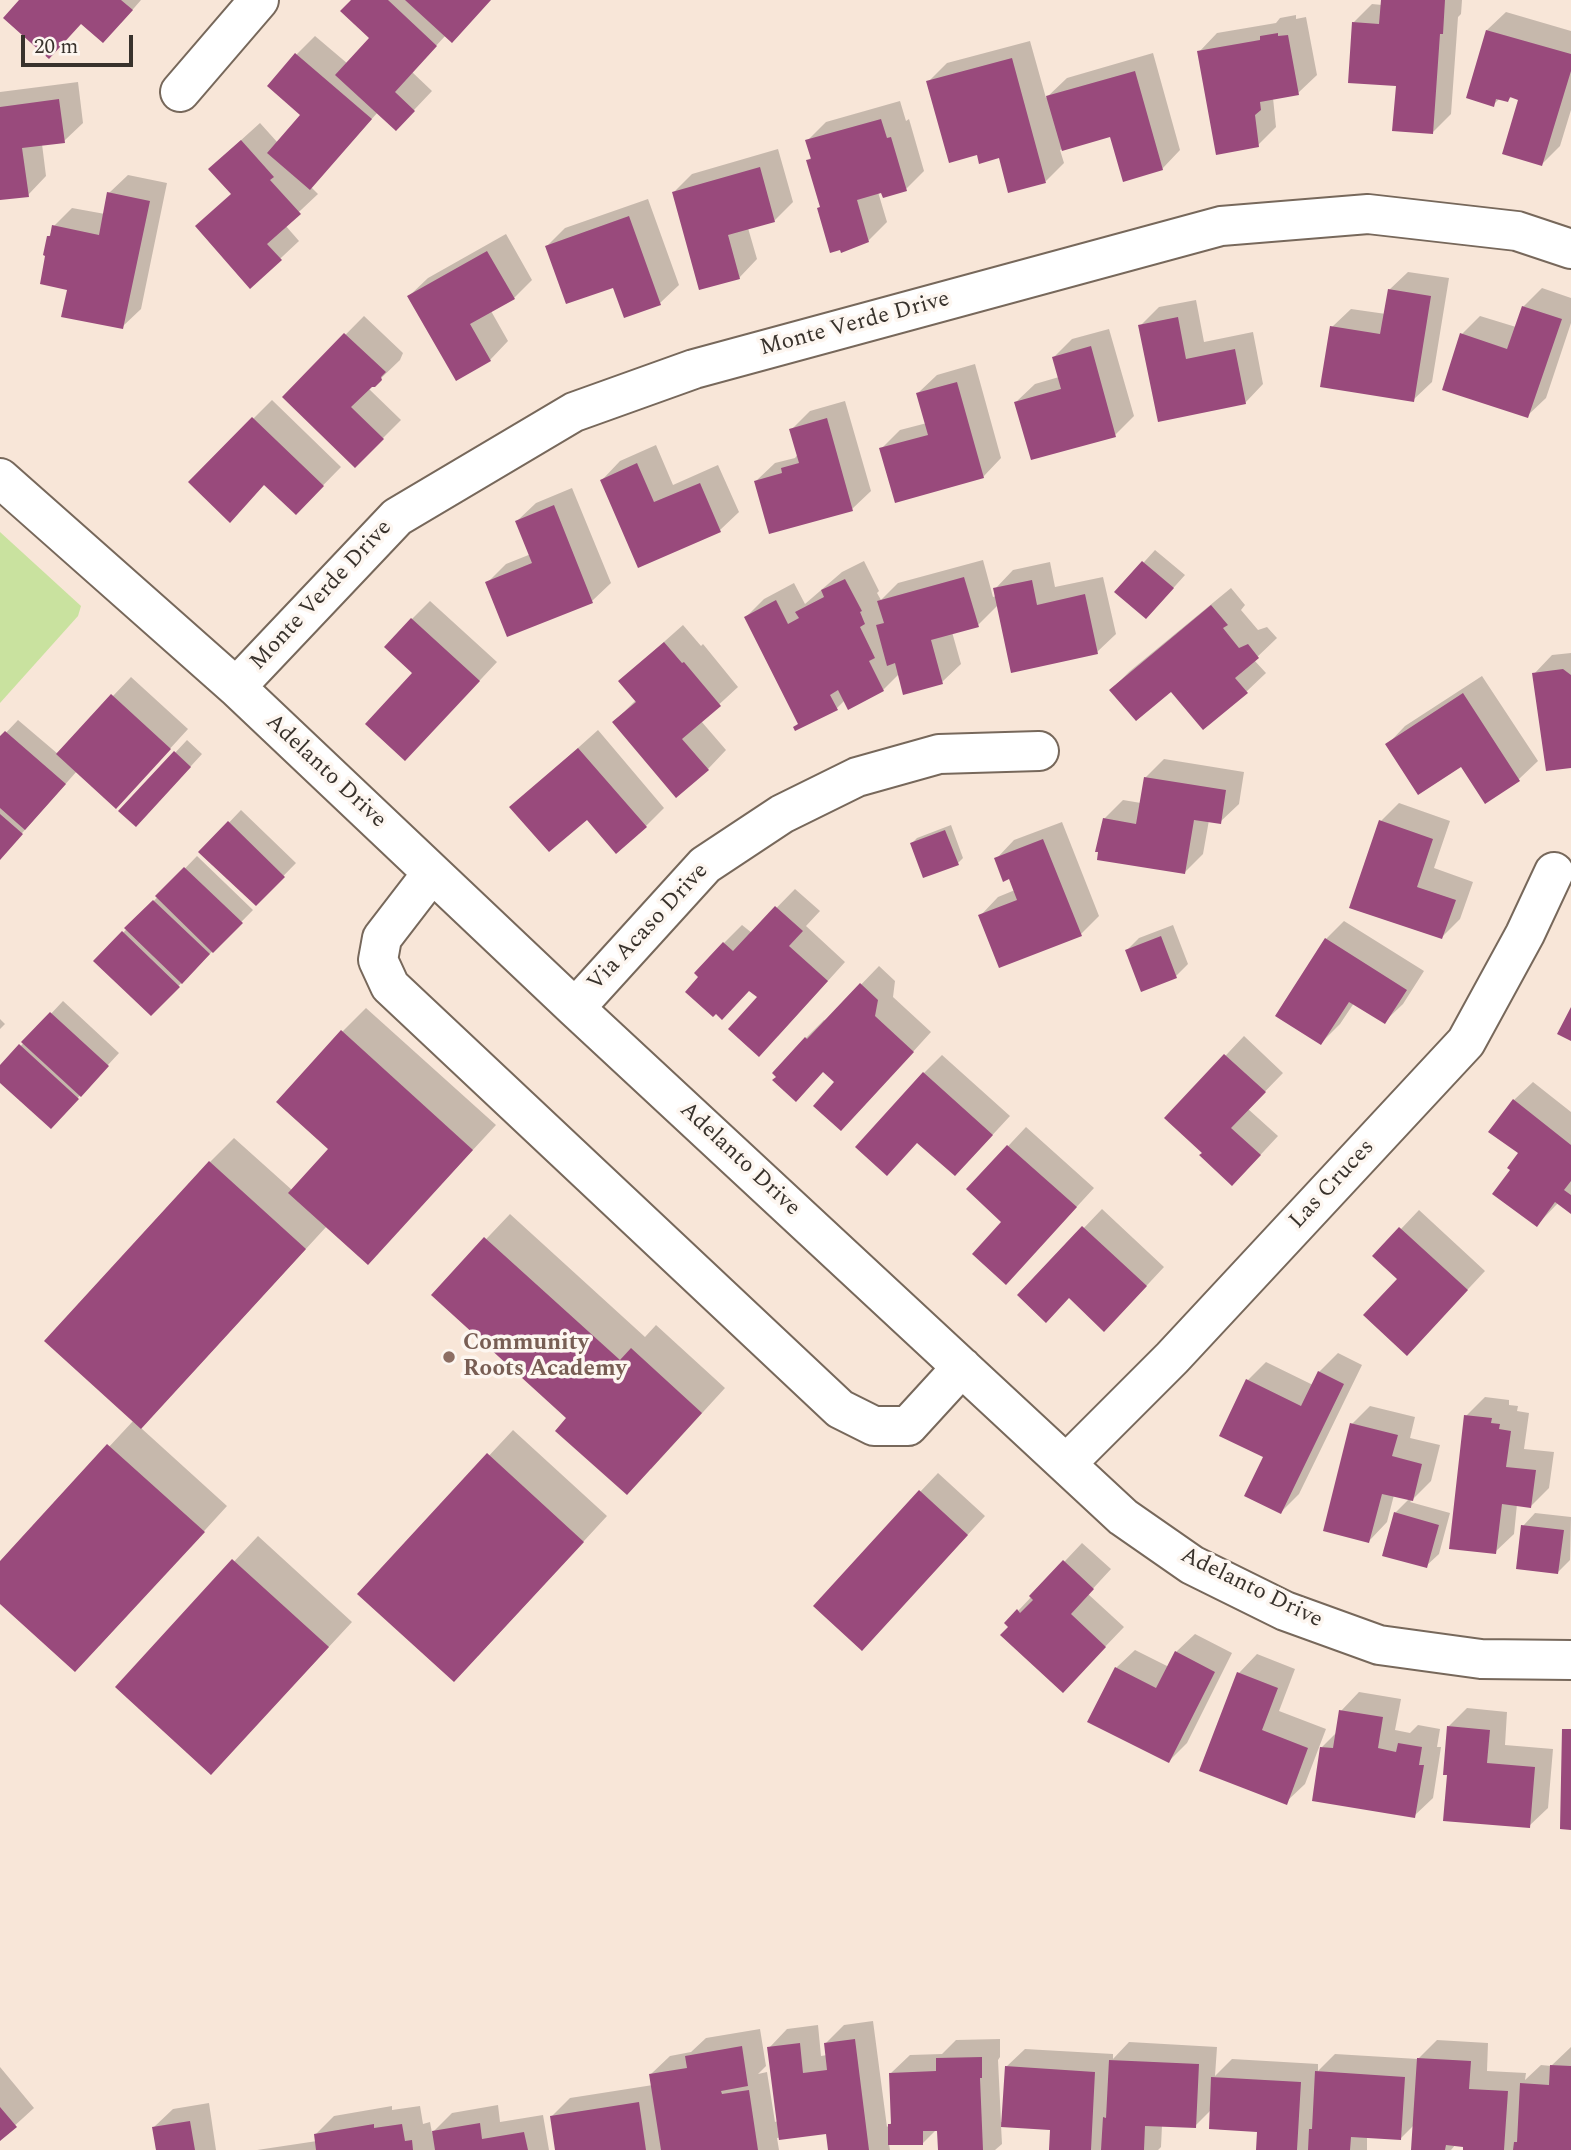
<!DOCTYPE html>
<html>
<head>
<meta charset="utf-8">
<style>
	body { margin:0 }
	#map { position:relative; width:1571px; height:2150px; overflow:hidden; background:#f8e6d8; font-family:Spectral,serif }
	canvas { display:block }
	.scale { position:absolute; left:21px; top:35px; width:112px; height:32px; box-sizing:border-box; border:4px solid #38322c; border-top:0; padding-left:9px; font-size:21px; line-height:24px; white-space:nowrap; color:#38322c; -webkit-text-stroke:5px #fdf6f0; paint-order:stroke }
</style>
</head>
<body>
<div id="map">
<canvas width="1571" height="2150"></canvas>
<div class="scale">20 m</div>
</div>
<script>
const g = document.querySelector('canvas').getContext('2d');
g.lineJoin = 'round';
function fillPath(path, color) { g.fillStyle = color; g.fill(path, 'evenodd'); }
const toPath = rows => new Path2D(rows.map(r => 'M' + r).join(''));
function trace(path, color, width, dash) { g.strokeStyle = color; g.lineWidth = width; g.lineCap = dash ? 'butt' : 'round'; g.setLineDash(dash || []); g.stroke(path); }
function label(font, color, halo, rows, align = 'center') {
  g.font = font + ' Spectral,serif'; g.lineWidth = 7; g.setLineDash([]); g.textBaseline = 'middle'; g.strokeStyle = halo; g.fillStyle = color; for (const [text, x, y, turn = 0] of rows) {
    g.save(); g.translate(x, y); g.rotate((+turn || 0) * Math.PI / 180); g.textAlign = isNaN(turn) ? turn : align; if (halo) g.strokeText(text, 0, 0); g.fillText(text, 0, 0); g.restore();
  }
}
fillPath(toPath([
	[0,532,81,606,78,616,0,703]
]), '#c9e29f');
fillPath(toPath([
	[21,0,141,0,121,23,82,22],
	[353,0,490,0,446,35,412,72,432,91,414,110,378,112,311,187,318,194,285,225,299,241,251,286,232,193,229,151,260,123,278,143,303,115,297,54,315,36,348,64,372,38],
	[1383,0,1462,0,1461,14,1458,17,1451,114,1433,132,1353,23,1372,4,1382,5],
	[1506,12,1571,31,1571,110,1560,146,1542,164,1520,99,1512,96,1508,100,1500,98,1493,105,1487,30],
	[1296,15,1296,19,1306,17,1317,75,1298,93,1273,98,1276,127,1258,145,1199,52,1217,33,1276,23,1280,18],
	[1030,41,1046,98,1067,78,1153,53,1180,150,1162,169,1111,135,1060,150,1064,163,1046,181,1000,156,928,82,947,63],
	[78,82,83,123,64,141,42,144,46,176,28,195,0,198,0,92],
	[900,101,906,121,909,119,924,171,906,189,878,192,887,222,868,241,821,206,808,160,812,157,807,141,826,122],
	[778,149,793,202,774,221,748,228,757,259,739,278,674,192,692,174],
	[128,175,167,183,141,309,122,327,69,289,49,237,54,226,72,208,105,214,109,193],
	[648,199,679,285,660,303,614,285,547,246,565,228],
	[506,234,532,280,514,298,491,311,508,341,490,360,409,296,428,278],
	[1408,272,1449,278,1432,382,1413,400,1332,327,1351,309,1386,314,1389,290],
	[1542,288,1571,298,1571,323,1546,398,1527,416,1462,334,1480,316,1516,327,1523,307],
	[1196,300,1204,342,1253,332,1263,384,1245,403,1140,326,1159,307],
	[364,316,403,353,400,360,374,385,368,388,401,420,355,466,284,397],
	[1109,329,1134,416,1115,435,1032,458,1016,402,1035,384,1059,377,1054,357,1072,339],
	[975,364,1001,458,983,477,881,449,900,430,927,423,918,393,937,375],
	[272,400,341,467,296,513,265,483,190,482],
	[845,401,871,491,852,509,756,481,775,463,795,458,798,454,791,430,810,411],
	[656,445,673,485,718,465,739,512,720,530,602,480,620,461],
	[572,488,611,583,592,601,508,635,487,583,506,564,531,554,517,521,536,503],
	[1155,550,1185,575,1158,605,1117,592],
	[983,560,993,597,996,596,995,589,1013,570,1050,562,1055,587,1103,577,1116,634,1097,652,998,605,978,625,952,632,961,664,942,682,899,674,883,690,845,700,837,708,796,729,799,723,746,617,764,599,794,583,805,604,842,572,864,561,879,591,877,593,881,600,898,583],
	[1231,588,1245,605,1241,610,1258,630,1267,627,1277,638,1254,660,1266,673,1247,691,1203,728,1171,690,1111,690,1130,671],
	[430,601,497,662,424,740,415,673,412,619],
	[683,625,701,646,703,644,738,687,701,721,726,750,708,769,614,722,636,700,620,681],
	[1571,653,1571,766,1534,674,1552,655],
	[1482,676,1538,761,1519,779,1485,801,1461,764,1387,745,1405,726],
	[131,677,188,729,134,788,77,771,0,858,0,739,18,720,58,754],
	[598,730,664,808,646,826,512,807],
	[187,740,202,754,148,813,121,811],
	[1164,759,1244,772,1239,804,1220,822,1209,820,1203,854,1185,872,1104,819,1123,800,1141,803,1145,778],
	[1399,803,1450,821,1434,868,1473,882,1460,919,1442,937,1381,821],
	[241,810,296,863,256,904,201,852],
	[1062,822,1099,916,1081,934,980,916,998,897,1015,890,1010,877,996,859,1014,840],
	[951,825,963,858,958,863,912,843,917,838],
	[197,856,253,910,151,1014,96,961],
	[795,889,820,911,806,926,845,962,778,1036,760,997,724,943,742,925,752,933],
	[1344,921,1424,971,1403,1004,1384,1022,1354,1003,1340,1024,1321,1043,1326,939],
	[1173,925,1188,964,1176,976,1127,950,1139,938],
	[879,966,895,981,893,997,931,1032,859,1111,836,1082,824,1070,778,1077,774,1073,806,1038,824,1020,826,1021],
	[63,1001,119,1053,51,1127,0,1080,0,1068],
	[366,1008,496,1125,368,1263,327,1226,141,1428,227,1506,99,1646,0,1602,0,1564,134,1420,210,1162,234,1138,292,1190,330,1149,342,1032],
	[0,1019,5,1024,0,1029],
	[1244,1036,1283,1073,1248,1109,1278,1136,1251,1165,1204,1153,1167,1118],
	[942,1055,1010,1116,973,1156,918,1141,924,1073],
	[1533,1082,1571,1112,1571,1212,1558,1203,1537,1225,1520,1153,1514,1100],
	[1026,1127,1094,1188,1024,1264,1003,1222,968,1189],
	[1102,1209,1164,1267,1123,1311,1070,1297,1020,1295],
	[1419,1210,1485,1271,1425,1335,1401,1229],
	[510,1214,645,1337,656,1325,725,1388,651,1469,569,1418,433,1295],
	[1338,1353,1362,1365,1299,1494,1281,1512,1247,1381,1266,1362,1313,1385,1319,1372],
	[1485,1397,1509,1400,1509,1405,1518,1406,1517,1411,1529,1413,1524,1449,1554,1452,1549,1488,1531,1506,1517,1504,1514,1534,1495,1552,1466,1416],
	[1370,1406,1415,1417,1410,1438,1440,1445,1431,1481,1410,1502,1450,1513,1439,1554,1426,1566,1395,1513,1410,1498,1394,1495,1387,1522,1369,1541,1352,1424],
	[513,1430,607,1516,478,1656,360,1594],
	[938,1473,985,1516,880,1630,920,1492],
	[1535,1513,1571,1517,1570,1560,1558,1572,1523,1526],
	[258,1536,352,1622,235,1748,117,1687],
	[1082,1543,1111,1569,1088,1594,1124,1627,1081,1672,1010,1627,1018,1611],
	[1195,1634,1232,1653,1187,1743,1169,1761,1116,1668,1135,1650,1169,1667,1176,1652],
	[1257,1654,1295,1669,1279,1711,1326,1729,1305,1784,1286,1802,1239,1673],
	[1359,1692,1401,1699,1395,1730,1410,1733,1418,1725,1440,1729,1437,1747,1441,1747,1433,1798,1414,1816,1322,1747,1337,1732,1341,1711],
	[1467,1708,1507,1712,1505,1745,1553,1749,1548,1808,1529,1826,1449,1773,1448,1727],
	[873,2021,887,2127,893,2121,891,2073,910,2055,942,2054,956,2040,1000,2039,1000,2057,998,2060,1001,2122,1003,2122,1006,2067,1025,2049,1113,2054,1113,2059,1129,2042,1217,2047,1215,2076,1232,2059,1318,2064,1318,2071,1335,2054,1418,2059,1437,2040,1488,2043,1487,2071,1526,2073,1525,2080,1541,2065,1551,2066,1571,2047,1571,2150,1464,2150,1465,2145,1456,2144,1451,2150,1412,2150,1414,2125,1400,2139,1367,2137,1367,2150,1258,2150,1259,2130,1211,2110,1195,2126,1162,2125,1161,2147,1158,2150,1051,2150,1052,2128,1001,2125,1002,2144,995,2150,939,2150,939,2127,923,2143,889,2144,890,2150,830,2150,828,2132,777,2138,779,2150,557,2150,552,2116,570,2098,653,2085,651,2074,670,2056,691,2052,706,2038,760,2029,766,2066,758,2074,767,2072,775,2122,778,2121,769,2048,787,2029,818,2025,821,2056,827,2055,826,2043,844,2025],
	[0,2067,34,2108,0,2139],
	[209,2103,216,2150,156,2150,154,2127,173,2109],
	[498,2105,500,2122,543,2115,549,2150,257,2150,317,2141,316,2134,334,2116,392,2106,392,2110,420,2106,423,2124,430,2122,432,2133,452,2113]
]), '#0003');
fillPath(toPath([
	[19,0,121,0,133,10,103,43,81,24,49,59,3,18],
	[351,0,388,0,437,46,395,92,415,111,396,131,335,75,369,38,340,11],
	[405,0,491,0,452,43],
	[1381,0,1445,0,1443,34,1440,34,1433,134,1392,131,1396,86,1348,83,1352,22,1379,24],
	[1486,30,1571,54,1571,71,1542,166,1502,154,1518,100,1510,97,1508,102,1496,99,1494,107,1466,98],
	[1278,33,1278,36,1288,35,1299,95,1260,102,1261,110,1255,115,1259,147,1216,155,1197,51,1260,40,1260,36],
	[295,53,372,119,310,190,267,153,300,115,267,86],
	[1012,58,1046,183,1008,193,999,158,979,164,977,155,949,163,926,81],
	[1135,71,1163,170,1123,182,1110,137,1062,151,1046,96],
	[59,99,65,143,22,148,29,197,0,200,0,107],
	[881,119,887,138,891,137,907,191,883,198,881,193,857,200,869,242,841,253,840,250,830,253,817,208,820,207,806,160,811,159,805,140],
	[241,140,274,177,270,180,301,214,267,244,282,260,250,289,195,226,231,194,208,169],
	[760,167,775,222,728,235,740,279,699,290,672,192],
	[107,192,150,201,123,329,61,317,67,290,40,284,45,256,43,255,47,236,50,236,52,225,99,235],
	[629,216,661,305,624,318,613,288,566,304,545,246],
	[487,251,515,299,470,324,491,361,456,381,407,296],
	[1388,289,1431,296,1414,402,1320,387,1330,326,1380,334],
	[1522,306,1562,319,1528,418,1442,390,1460,333,1507,349],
	[1178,317,1186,359,1235,349,1246,404,1158,422,1138,325],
	[344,333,386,372,381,377,382,380,375,387,372,387,351,407,384,439,355,468,282,397],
	[1091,346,1116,437,1031,460,1014,402,1061,389,1052,357],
	[957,382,984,478,895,503,879,448,928,435,916,393],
	[252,417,324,486,296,515,264,485,230,523,188,482],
	[827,418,853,511,769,534,754,481,782,473,781,468,799,463,789,429],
	[637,463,654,502,700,483,721,532,638,568,600,480],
	[554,505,593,603,507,637,485,582,532,563,515,521],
	[1142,561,1174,588,1146,619,1114,592],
	[964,577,979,627,931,640,943,684,903,695,895,663,887,666,876,625,884,623,877,601],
	[845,579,862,611,860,612,865,624,860,627,875,658,869,661,884,691,848,710,838,690,830,695,838,710,795,731,793,727,798,724,744,617,776,600,788,624,799,618,795,612,824,597,821,590],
	[1032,580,1037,605,1085,594,1098,654,1011,673,993,588],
	[1211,605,1228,625,1223,628,1239,648,1248,644,1259,658,1235,678,1248,693,1203,730,1171,692,1136,721,1109,690],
	[411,618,480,681,405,761,365,724,412,673,384,647],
	[664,642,682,663,684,662,721,706,682,739,709,770,676,798,612,722,636,702,618,681],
	[1563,669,1571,675,1571,768,1546,771,1532,673],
	[1463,693,1520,781,1485,804,1461,767,1418,795,1385,744],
	[111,694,171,749,116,809,56,754],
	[5,731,66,784,25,830,0,808,0,736],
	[578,748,647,827,616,854,587,820,549,852,509,807],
	[174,751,191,767,136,827,118,811],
	[1144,777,1226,790,1221,824,1194,820,1185,874,1097,860,1098,852,1095,852,1103,818,1136,824],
	[0,814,23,834,0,860],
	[1379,820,1433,839,1417,887,1456,900,1442,939,1349,908],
	[228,821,285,877,256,906,198,852],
	[945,830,959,865,923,878,910,843],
	[1043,839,1082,936,999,968,978,915,1017,900,1009,879,1003,882,994,858],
	[184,867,243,923,213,953,155,896],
	[153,900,210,954,182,984,124,928],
	[775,906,803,931,789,946,828,981,759,1057,728,1029,757,997,749,991,722,1020,716,1014,713,1017,685,992,698,977,694,973,723,942,733,951],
	[122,931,180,987,151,1016,93,961],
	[1161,936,1177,978,1141,992,1125,950],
	[1325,938,1407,990,1385,1024,1349,1002,1321,1045,1275,1016],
	[860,983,878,1000,875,1016,914,1052,841,1131,813,1106,834,1082,823,1072,796,1102,772,1080,776,1077,772,1073,805,1037,807,1039],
	[1571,1007,1571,1041,1557,1034],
	[50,1012,109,1066,81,1097,21,1042],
	[341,1030,473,1150,368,1265,288,1193,328,1149,276,1102],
	[19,1044,79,1099,51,1129,0,1083,0,1065],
	[1224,1054,1266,1092,1231,1128,1261,1155,1232,1186,1199,1155,1202,1153,1164,1118],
	[923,1072,993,1135,955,1176,917,1143,887,1176,855,1147],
	[1513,1099,1571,1145,1571,1181,1564,1190,1571,1195,1571,1214,1555,1202,1537,1227,1492,1194,1510,1170,1507,1168,1518,1153,1488,1132],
	[1007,1145,1077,1207,1006,1285,972,1254,1001,1222,966,1189],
	[209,1161,306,1249,141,1429,44,1341],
	[1082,1226,1147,1286,1104,1332,1069,1298,1046,1323,1017,1295],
	[1399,1227,1468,1290,1407,1356,1363,1315,1397,1279,1372,1256],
	[484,1237,620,1360,631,1348,702,1413,627,1495,555,1431,566,1418,431,1295],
	[1318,1371,1344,1384,1281,1514,1244,1496,1263,1457,1219,1436,1246,1379,1301,1406],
	[1464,1415,1492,1418,1491,1423,1500,1424,1499,1429,1511,1431,1506,1467,1536,1470,1531,1508,1502,1504,1496,1554,1449,1549],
	[1350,1423,1398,1435,1392,1456,1422,1464,1413,1501,1382,1494,1369,1543,1323,1531],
	[107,1444,205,1532,75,1672,0,1604,0,1561],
	[487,1453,584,1542,454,1682,357,1594],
	[919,1490,968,1535,862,1651,813,1606],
	[1394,1512,1439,1525,1427,1568,1382,1556],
	[1521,1525,1564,1530,1558,1574,1516,1569],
	[232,1559,329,1647,211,1775,115,1687],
	[1063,1560,1094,1589,1071,1614,1106,1647,1063,1693,1000,1635,1008,1627,1004,1623,1017,1609,1020,1613,1033,1600,1029,1596],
	[1175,1651,1215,1672,1169,1763,1087,1722,1115,1667,1156,1688],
	[1237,1672,1278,1688,1262,1730,1308,1748,1287,1805,1199,1771],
	[1339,1710,1383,1717,1378,1748,1396,1752,1398,1743,1422,1747,1419,1765,1424,1765,1415,1818,1312,1801,1320,1747,1333,1748],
	[1447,1726,1490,1730,1487,1763,1535,1767,1530,1828,1443,1821,1447,1775,1443,1775],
	[1562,1729,1571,1729,1571,1830,1560,1829],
	[855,2039,869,2150,828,2150,826,2134,779,2140,767,2047,800,2043,803,2073,827,2070,824,2043],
	[742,2046,748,2086,721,2091,722,2094,749,2090,758,2150,661,2150,649,2074,687,2068,685,2056],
	[982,2057,982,2078,980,2078,983,2150,938,2150,937,2131,923,2131,923,2145,888,2145,888,2124,891,2124,889,2073,936,2071,936,2058],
	[1417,2058,1471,2061,1469,2089,1508,2091,1504,2150,1463,2150,1463,2147,1446,2145,1445,2150,1411,2150],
	[1109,2060,1199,2064,1196,2128,1145,2126,1144,2150,1101,2150,1103,2117,1106,2118],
	[1550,2065,1571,2066,1571,2150,1513,2150,1514,2142,1517,2142,1520,2083,1549,2085],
	[1005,2066,1095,2072,1091,2150,1049,2150,1050,2130,1001,2127],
	[1315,2071,1405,2077,1401,2140,1351,2137,1350,2150,1308,2150,1309,2129,1312,2129],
	[1211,2077,1301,2082,1297,2150,1256,2150,1257,2132,1209,2129],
	[639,2102,646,2150,555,2150,550,2116],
	[0,2107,17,2127,0,2141],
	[190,2121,195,2150,156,2150,152,2127],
	[480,2123,482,2139,524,2132,528,2150,435,2150,432,2131],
	[374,2124,374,2128,402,2124,405,2141,412,2140,413,2150,316,2150,314,2134]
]), '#994a7c');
const minor = toPath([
	[180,92,259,0],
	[0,478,236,687,575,1008,1123,1517,1192,1565,1285,1611,1379,1645,1481,1659,1571,1660],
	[236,687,397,517,574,412,694,369,1221,226,1368,214,1517,231,1571,249],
	[432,873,382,938,378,960,390,986,840,1409,874,1426,908,1426,962,1367],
	[575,1008,705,865,782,814,857,777,939,754,1039,751],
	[1066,1464,1172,1358,1466,1042,1525,934,1554,872]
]);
trace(minor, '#77685b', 42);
trace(minor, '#fff', 38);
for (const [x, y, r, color] of [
	[449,1357,7,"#8d6e63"]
]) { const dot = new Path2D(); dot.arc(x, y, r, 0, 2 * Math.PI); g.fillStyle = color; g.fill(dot); trace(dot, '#fdf6f0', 2.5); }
label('23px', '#38322c', '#fdf6f0', [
	["Monte Verde Drive",855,325,-15],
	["Monte Verde Drive",322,596,-47],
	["Adelanto Drive",325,772,43],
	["Via Acaso Drive",649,928,-47],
	["Adelanto Drive",739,1160,43],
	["Las Cruces",1333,1185,-47],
	["Adelanto Drive",1251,1589,26]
]);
label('bold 23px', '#785e54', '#fdf6f0', [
	["Community",463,1344],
	["Roots Academy",463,1370]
], 'left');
</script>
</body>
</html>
